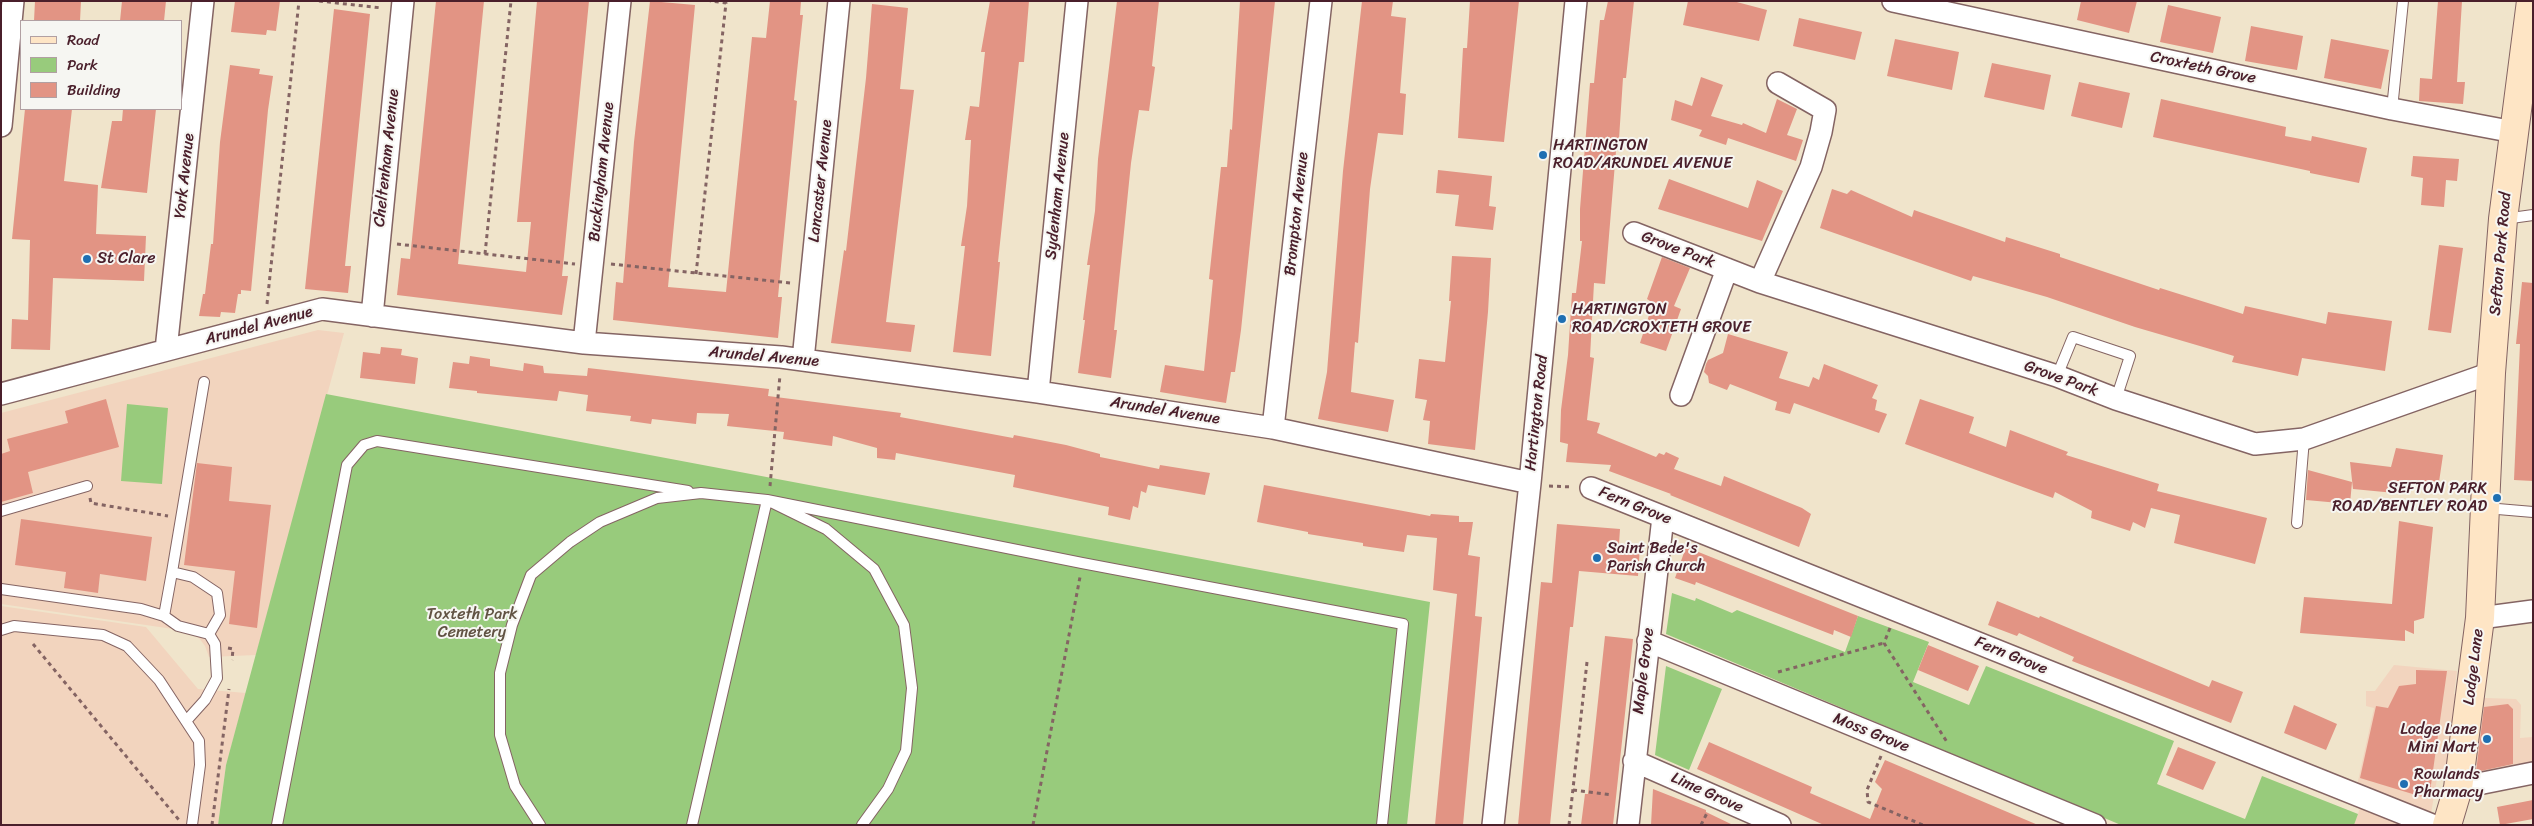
<!DOCTYPE html>
<html>
<head>
<meta charset="utf-8">
<style>
	body { margin:0 }
	#map { position:relative; width:2534px; height:826px; overflow:hidden; background:#f0e4cb; font-family:Sriracha,sans-serif }
	canvas { display:block }
	.frame { position:absolute; inset:0; border:2px solid #4a1f2b; pointer-events:none }
	.legend { position:absolute; left:20px; top:20px; width:162px; height:90px; box-sizing:border-box; background:#f6f6f2; border:1px solid #b1a0a2; margin:0; padding:6px 9px; list-style:none; font-size:15px; color:#4a1f2b }
	.legend li { display:flex; align-items:center; gap:10px; height:25px }
	.legend b { width:25px; border:1px solid #b1a0a2 }
</style>
</head>
<body>
<div id="map">
<canvas width="2534" height="826"></canvas>
<div class="frame"></div>
<ul class="legend">
<li><b style="height:6px;background:#fee5c5"></b>Road</li>
<li><b style="height:14px;background:#98cb7c"></b>Park</li>
<li><b style="height:14px;background:#e29484"></b>Building</li>
</ul>
</div>
<script>
const g = document.querySelector('canvas').getContext('2d');
g.lineJoin = 'round';
function fillPath(path, color) { g.fillStyle = color; g.fill(path, 'evenodd'); }
const toPath = rows => new Path2D(rows.map(r => 'M' + r).join(''));
function trace(path, color, width, dash) { g.strokeStyle = color; g.lineWidth = width; g.lineCap = dash ? 'butt' : 'round'; g.setLineDash(dash || []); g.stroke(path); }
function label(font, color, halo, rows, align = 'center') {
  g.font = font + ' Sriracha,sans-serif'; g.lineWidth = 4; g.setLineDash([]); g.textBaseline = 'middle'; g.strokeStyle = halo; g.fillStyle = color; for (const [text, x, y, turn = 0] of rows) {
    g.save(); g.translate(x, y); g.rotate((+turn || 0) * Math.PI / 180); g.textAlign = isNaN(turn) ? turn : align; if (halo) g.strokeText(text, 0, 0); g.fillText(text, 0, 0); g.restore();
  }
}
fillPath(toPath([
	[318,330,344,333,256,655,209,657,205,646,199,638,187,631,1,604,1,413],
	[1,606,146,627,198,689,246,693,226,765,218,825,1,825],
	[2394,665,2457,671,2454,694,2486,698,2516,699,2521,705,2520,738,2533,737,2533,764,2477,774,2438,773,2429,825,2354,825,2360,808,2355,787,2358,781,2374,708,2366,706,2366,691,2375,691]
]), '#f2d4be');
fillPath(toPath([
	[326,394,1430,602,1407,825,218,825,226,765],
	[127,404,168,408,162,484,121,481],
	[1672,593,1695,601,1696,598,1732,613,1737,610,1845,652,1858,616,1929,642,1913,682,1969,705,1986,666,2174,741,2157,784,2245,819,2262,776,2358,814,2354,825,2121,825,1666,634],
	[1666,666,1722,689,1689,770,1655,755]
]), '#98cb7c');
fillPath(toPath([
	[35,1,81,1,80,21,34,21],
	[122,1,166,1,164,21,120,21],
	[235,1,280,1,276,31,267,30,266,35,231,32],
	[436,1,484,1,458,264,526,272,531,222,517,222,537,1,589,1,562,276,568,276,562,315,397,295,401,258,410,259],
	[650,1,695,5,668,287,726,292,752,37,766,38,770,1,801,1,800,15,803,15,794,100,797,101,778,297,782,297,778,338,613,320,616,282,623,283,634,142],
	[990,1,1029,1,1024,62,1019,62,998,262,1000,262,991,356,953,352,965,246,961,246,967,206,971,140,965,140,970,106,979,107,985,52,981,52],
	[1117,1,1159,1,1152,66,1155,67,1149,111,1139,110,1131,163,1114,330,1117,330,1111,378,1078,373,1085,320,1083,320,1090,265,1087,265,1095,211,1098,159],
	[1240,1,1275,1,1241,330,1235,372,1231,372,1226,403,1160,392,1165,365,1204,371,1213,280,1209,279,1221,167,1227,167,1230,129,1232,130],
	[1362,1,1393,1,1391,16,1406,18,1400,93,1406,94,1403,135,1378,133,1370,189,1358,343,1355,342,1351,392,1394,400,1388,432,1318,419,1327,372,1343,171],
	[1470,1,1519,1,1504,142,1458,138,1463,48,1467,48],
	[1608,1,1634,1,1626,78,1623,78,1619,139,1617,139,1605,284,1594,283,1590,357,1594,358,1587,420,1600,423,1597,433,1656,457,1659,453,1664,455,1666,452,1679,458,1674,469,1721,486,1724,476,1802,508,1811,514,1799,547,1670,495,1671,494,1609,471,1611,465,1566,462,1568,444,1560,442,1561,410,1568,355,1572,293,1576,293,1582,241,1580,241,1580,209,1590,83,1594,83,1600,20,1604,20],
	[1688,1,1733,1,1767,10,1759,41,1683,25],
	[2081,1,2137,1,2129,33,2077,20],
	[2438,1,2462,1,2457,82,2465,82,2463,104,2419,101,2420,78,2432,79],
	[872,4,908,8,900,89,914,90,886,322,915,325,911,352,831,343,844,250,846,251,866,78],
	[2168,5,2221,17,2213,53,2160,42],
	[334,9,370,14,345,266,351,266,348,293,305,289],
	[1799,18,1862,32,1855,60,1793,46],
	[2251,26,2303,36,2297,70,2245,61],
	[1895,39,1959,52,1952,90,1887,76],
	[2331,39,2389,50,2381,89,2324,78],
	[1992,63,2051,75,2044,110,1984,97],
	[230,65,260,69,259,74,273,76,268,110,251,291,241,290,241,294,238,294,235,313,221,312,220,317,199,316,203,294,205,294,211,244,213,244,220,142],
	[1701,77,1723,85,1711,116,1742,125,1743,123,1766,133,1777,99,1797,109,1787,135,1803,140,1796,161,1728,138,1726,145,1699,136,1702,130,1671,120,1675,100,1692,106],
	[2079,82,2130,93,2122,128,2071,116],
	[2161,99,2286,127,2285,136,2311,141,2312,136,2367,148,2359,183,2310,173,2310,171,2153,137],
	[25,109,72,109,64,181,98,185,96,234,146,236,144,281,53,278,50,350,11,349,12,319,28,320,30,240,12,239],
	[123,109,156,109,147,193,101,188,112,121,122,121],
	[2413,156,2459,159,2457,181,2446,180,2444,207,2421,205,2423,178,2411,176],
	[1438,170,1492,176,1489,206,1496,207,1493,230,1455,226,1459,195,1436,193],
	[1669,179,1748,208,1757,180,1783,191,1762,241,1658,209],
	[1832,189,1847,194,1851,190,1912,217,1914,210,2005,242,2006,237,2060,254,2060,257,2159,290,2160,288,2243,314,2245,306,2326,324,2328,312,2392,321,2385,371,2302,358,2298,376,2232,362,2234,356,2135,327,2047,297,1973,276,1971,281,1820,228],
	[2439,245,2463,248,2451,333,2428,330],
	[1452,256,1491,258,1488,312,1475,450,1428,444,1430,421,1423,420,1427,400,1415,398,1419,359,1445,362,1451,301,1449,301],
	[1662,257,1690,268,1674,306,1681,309,1666,351,1640,343,1653,303,1647,299],
	[2522,282,2533,283,2533,481,2514,480,2520,344,2516,344],
	[1728,334,1788,352,1779,378,1809,387,1813,377,1819,380,1824,364,1878,385,1872,398,1877,400,1875,410,1887,414,1879,433,1794,403,1790,414,1775,410,1777,402,1730,384,1727,390,1709,383,1708,376,1704,372,1706,364,1708,360,1723,353],
	[381,347,402,349,401,355,418,358,415,384,360,378,363,352,380,354],
	[470,356,490,359,490,366,523,371,524,363,543,366,544,373,587,376,588,368,769,389,768,396,901,413,900,417,1013,438,1014,435,1066,445,1100,454,1100,457,1159,469,1160,465,1210,473,1205,495,1148,485,1146,493,1141,491,1138,508,1133,506,1130,520,1108,515,1109,507,1013,487,1015,475,896,453,895,460,877,458,877,448,833,436,832,446,783,439,784,432,727,426,729,414,697,413,696,424,652,419,651,424,630,421,631,416,586,411,588,395,559,391,557,401,477,393,477,391,449,388,453,362,469,364],
	[106,399,119,447,28,472,33,493,1,502,1,454,10,451,7,439,68,423,65,411],
	[1920,399,1974,417,1969,433,2006,447,2010,430,2068,452,2066,455,2159,484,2157,491,2267,518,2255,564,2174,543,2180,515,2151,508,2145,528,2133,522,2130,531,2091,518,2092,511,2055,492,2053,498,1905,444],
	[2396,448,2443,455,2439,482,2395,481,2395,493,2353,489,2350,462,2391,467],
	[197,463,232,467,229,501,271,505,257,628,229,624,235,571,184,565],
	[2308,470,2352,482,2350,504,2306,500],
	[1264,485,1430,516,1431,514,1459,516,1459,522,1473,522,1468,555,1480,557,1475,616,1482,617,1463,825,1435,825,1457,594,1433,590,1437,538,1407,535,1404,552,1363,546,1363,543,1308,534,1308,532,1257,522],
	[21,519,152,537,146,581,100,574,98,593,64,588,66,572,15,565],
	[2399,521,2433,527,2424,618,2414,621,2414,634,2405,630,2405,641,2300,633,2304,597,2392,604],
	[1557,524,1620,529,1619,544,1640,546,1638,576,1579,571,1573,627,1570,627,1550,825,1518,825,1541,582,1552,583],
	[1686,547,1858,616,1851,637,1834,630,1833,635,1696,582,1695,585,1675,578],
	[1997,601,2039,618,2040,616,2209,687,2212,680,2243,692,2231,723,2072,661,2074,657,2019,633,2017,636,1988,625],
	[1605,636,1633,639,1613,825,1581,825,1585,794,1588,794],
	[1928,645,1979,666,1968,691,1918,670],
	[2416,670,2447,671,2429,799,2360,778,2376,706,2388,708,2399,686,2416,684],
	[2508,704,2513,709,2513,764,2476,772,2484,707],
	[2294,705,2337,724,2326,750,2284,733],
	[1709,742,1812,787,1810,793,1870,819,1882,789,1875,782,1885,760,2038,825,1824,825,1697,769],
	[2178,747,2216,762,2203,790,2166,775],
	[1653,789,1706,810,1706,812,1733,825,1651,825],
	[2533,800,2533,819,2500,825,2497,807]
]), '#e29484');
const lane = toPath([
	[2392,109,2403,1],
	[2504,219,2533,215],
	[2057,376,2073,337,2130,356,2116,399],
	[204,382,172,572,193,577,217,593,220,615,209,634],
	[2486,508,2533,512],
	[1,511,87,486],
	[2297,523,2304,439],
	[1,589,141,609,164,616,178,626,209,634,215,644,217,678,205,700,187,720],
	[164,616,172,572],
	[1,630,14,626,103,635,127,646,159,680,199,741,200,765,192,825],
	[277,825,347,465,364,445,377,441,688,491],
	[540,825,515,786,500,735,500,673,512,625,531,575,570,542,600,522,657,498,701,493,767,500,826,529,874,569,904,625,912,688,906,751,888,789,862,825],
	[692,825,767,500,1082,563,1403,624,1382,825]
]);
const street = toPath([
	[1893,1,2392,109,2514,132],
	[1,126,13,1],
	[1634,233,1760,282,2057,376,2116,399,2255,444,2304,439,2491,373],
	[1760,282,1811,167,1821,132,1825,110,1778,83],
	[372,316,403,1],
	[584,343,620,1],
	[166,350,203,1],
	[803,360,839,1],
	[1038,392,1077,1],
	[1,394,322,309,584,343,781,357,1038,392,1273,428,1530,483],
	[1681,395,1727,269],
	[1273,428,1321,1],
	[1591,488,2432,825],
	[2480,618,2533,611],
	[1648,641,2095,825],
	[1634,761,1780,825],
	[2458,788,2533,773],
	[1493,825,1530,483,1576,1],
	[1628,825,1663,517]
]);
const secondary = toPath([
	[2447,825,2458,788,2480,618,2491,373,2503,219,2531,1]
]);
trace(lane, '#846463', 12);
trace(street, '#846463', 24);
trace(secondary, '#846463', 30);
trace(toPath([
	[319,1,382,8],
	[397,244,575,264],
	[485,254,511,1],
	[611,264,791,283],
	[696,274,726,3,710,1],
	[267,304,299,1],
	[770,486,780,375],
	[1549,486,1573,487],
	[90,498,91,503,168,516],
	[1890,628,1884,643,1947,742],
	[33,644,179,820],
	[228,648,233,649,232,660],
	[1778,672,1884,643],
	[1881,756,1867,790,1868,802,1923,825],
	[1573,790,1612,795],
	[212,825,229,689],
	[1033,825,1080,577],
	[1569,825,1587,662],
	[1701,825,1707,813]
]), '#846463', 3, [4, 4]);
trace(lane, '#fff', 10);
trace(street, '#fff', 21);
trace(secondary, '#fee5c5', 28);
for (const [x, y, r, color] of [
	[1543,155,5,"#1f6fb2"],
	[87,259,5,"#1f6fb2"],
	[1562,319,5,"#1f6fb2"],
	[2497,498,5,"#1f6fb2"],
	[1597,558,5,"#1f6fb2"],
	[2487,739,5,"#1f6fb2"],
	[2404,784,5,"#1f6fb2"]
]) { const dot = new Path2D(); dot.arc(x, y, r, 0, 2 * Math.PI); g.fillStyle = color; g.fill(dot); trace(dot, '#f6f6f2', 2); }
label('16px', '#4a1f2b', '#f6f6f2', [
	["Croxteth Grove",2203,68,12],
	["Cheltenham Avenue",387,158,-84],
	["Buckingham Avenue",602,172,-84],
	["York Avenue",185,176,-84],
	["Lancaster Avenue",821,181,-84],
	["Sydenham Avenue",1058,196,-84],
	["Brompton Avenue",1297,214,-84],
	["Grove Park",1678,250,21],
	["Sefton Park Road",2501,254,-85],
	["Arundel Avenue",259,326,-15],
	["Arundel Avenue",764,357,5],
	["Grove Park",2061,379,20],
	["Arundel Avenue",1165,411,9],
	["Hartington Road",1537,413,-84],
	["Fern Grove",1635,506,22],
	["Fern Grove",2011,656,22],
	["Lodge Lane",2474,667,-83],
	["Maple Grove",1644,671,-83],
	["Moss Grove",1871,733,22],
	["Lime Grove",1707,793,24]
]);
label('16px', '#4a1f2b', '#f6f6f2', [
	["HARTINGTON",1553,146],
	["ROAD/ARUNDEL AVENUE",1553,164],
	["St Clare",97,259],
	["HARTINGTON",1572,310],
	["ROAD/CROXTETH GROVE",1572,328],
	["SEFTON PARK",2487,489,"right"],
	["ROAD/BENTLEY ROAD",2487,507,"right"],
	["Saint Bede's",1607,549],
	["Parish Church",1607,567],
	["Lodge Lane",2477,730,"right"],
	["Mini Mart",2477,748,"right"],
	["Rowlands",2414,775],
	["Pharmacy",2414,793]
], 'left');
label('16px', '#615343', '#f6f6f2', [
	["Toxteth Park",472,615],
	["Cemetery",472,633]
]);
</script>
</body>
</html>
